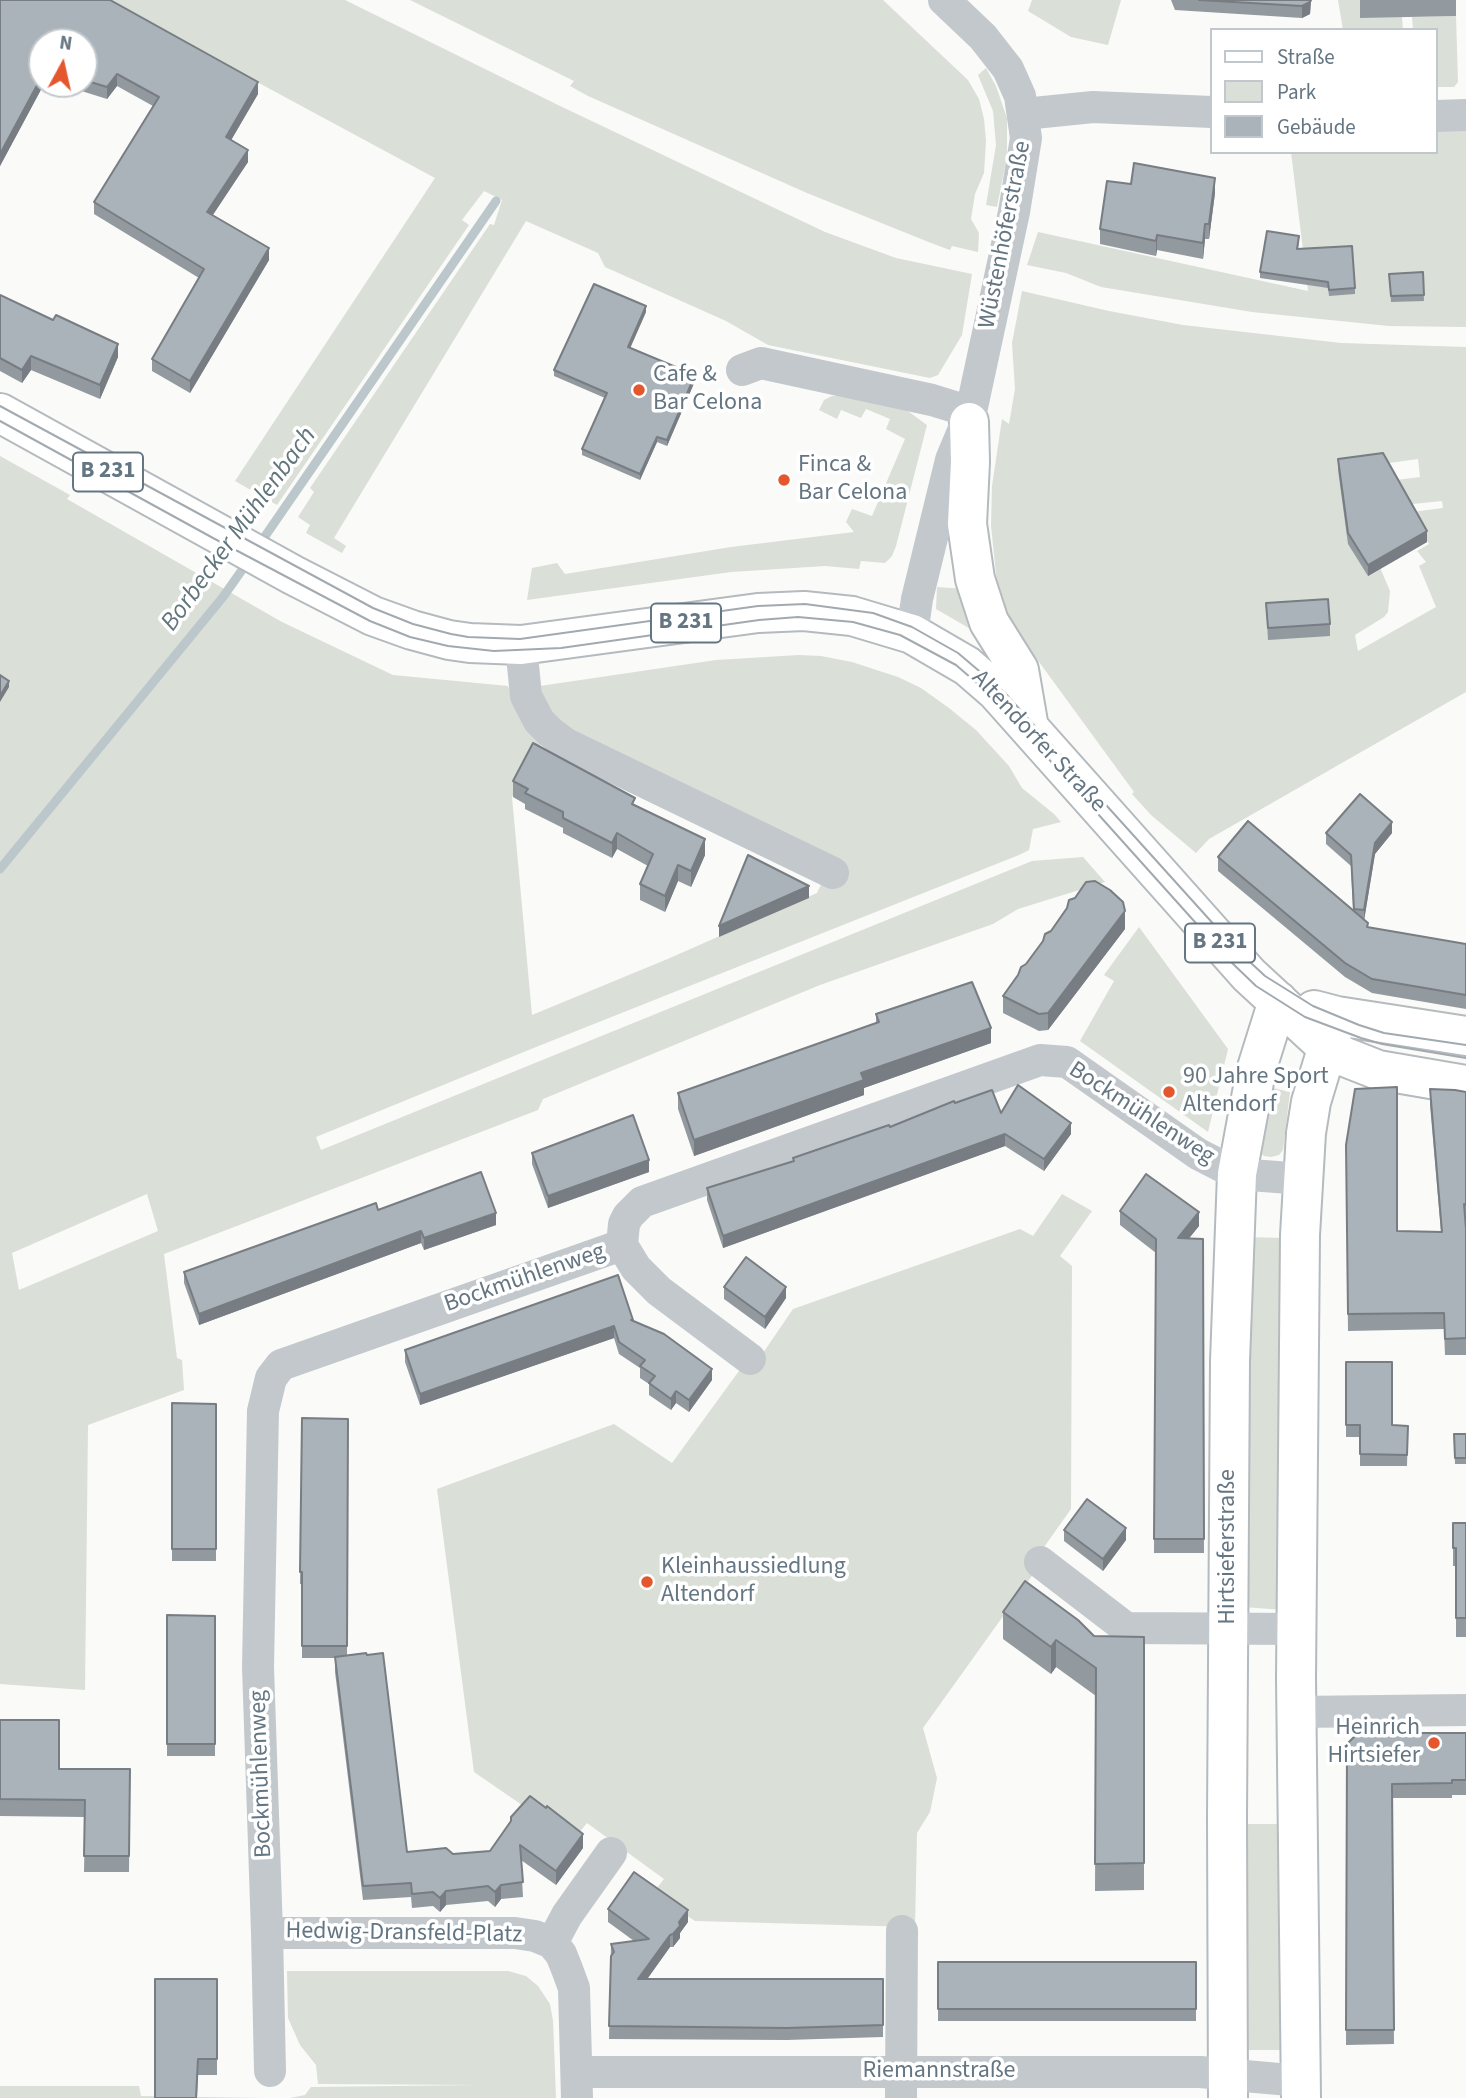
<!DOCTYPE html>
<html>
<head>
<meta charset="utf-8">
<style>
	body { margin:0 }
	#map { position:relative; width:1466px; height:2098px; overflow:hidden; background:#fafaf8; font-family:"Source Sans 3",sans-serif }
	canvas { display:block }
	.legend { position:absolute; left:1210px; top:28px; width:228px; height:126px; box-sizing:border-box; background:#fff; border:2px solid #c1c8cd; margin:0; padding:9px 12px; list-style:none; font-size:21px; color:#657683 }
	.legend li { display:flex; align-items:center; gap:14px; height:35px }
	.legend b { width:35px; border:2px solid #c1c8cd }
	.north { position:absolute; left:28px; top:28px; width:70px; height:70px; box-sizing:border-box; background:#fff; border:2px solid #c1c8cd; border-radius:50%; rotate:8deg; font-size:19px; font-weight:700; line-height:28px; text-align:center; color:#657683 }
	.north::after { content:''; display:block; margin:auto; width:24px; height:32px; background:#e4572e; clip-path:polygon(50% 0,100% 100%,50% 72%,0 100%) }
</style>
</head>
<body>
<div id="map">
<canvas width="1466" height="2098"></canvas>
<ul class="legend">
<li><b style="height:9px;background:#fff"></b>Straße</li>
<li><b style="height:19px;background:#dadfd7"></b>Park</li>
<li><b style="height:19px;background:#aab3b9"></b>Gebäude</li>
</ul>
<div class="north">N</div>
</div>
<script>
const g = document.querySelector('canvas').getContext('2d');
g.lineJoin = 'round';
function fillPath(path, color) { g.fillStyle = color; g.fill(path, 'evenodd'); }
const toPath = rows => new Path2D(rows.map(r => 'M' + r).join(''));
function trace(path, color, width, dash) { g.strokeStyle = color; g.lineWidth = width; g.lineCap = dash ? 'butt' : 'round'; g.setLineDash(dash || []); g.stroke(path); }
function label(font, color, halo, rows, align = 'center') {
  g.font = font + ' "Source Sans 3",sans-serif'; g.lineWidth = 7; g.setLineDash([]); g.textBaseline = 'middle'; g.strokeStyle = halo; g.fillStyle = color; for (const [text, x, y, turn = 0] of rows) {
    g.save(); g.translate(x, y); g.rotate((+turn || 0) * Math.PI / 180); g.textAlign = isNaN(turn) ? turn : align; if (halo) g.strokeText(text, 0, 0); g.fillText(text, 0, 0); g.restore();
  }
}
fillPath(toPath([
	[105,0,345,0,558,105,825,232,896,258,972,274,962,335,938,375,930,378,768,345,726,321,605,267,598,253,526,221,334,538,346,546,342,553,306,533,310,525,298,517,314,492,310,488,490,224,494,225,502,200,484,191,462,220,469,225,277,505,235,481,435,178],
	[410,0,883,0,968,80,979,99,984,119,986,141,984,173,975,194,971,219,979,233,978,252,952,246,950,250,931,243,807,193,588,96,570,86,574,81],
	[1032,0,1121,0,1108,45,1071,37,1028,11],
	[1338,0,1360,0,1402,17,1403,30,1343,30],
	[1456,16,1458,82,1454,87,1436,87,1436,30,1413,30,1412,17],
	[986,68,996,86,1007,118,1007,156,997,207,986,205,996,145,993,111,978,75],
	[1436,128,1466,128,1466,327,1389,326,1252,312,1101,287,1066,273,1027,265,1038,232,1308,291,1291,152,1436,152],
	[1022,291,1109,311,1183,325,1341,343,1466,347,1466,692,1209,839,1196,853,1151,815,1132,794,1134,792,1015,629,1001,598,997,583,991,526,992,486,1002,419,1009,424,1015,389,1012,343],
	[1418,459,1420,477,1388,481,1393,506,1442,501,1443,508,1397,514,1414,519,1429,544,1417,551,1426,562,1419,566,1436,607,1358,651,1355,635,1384,617,1388,612,1390,591,1338,470],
	[840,395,905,409,927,425,896,546,892,556,885,563,861,561,859,569,825,566,731,572,527,600,532,568,557,563,565,574,731,547,854,532,846,522,852,509,872,516,905,439,886,429,890,419,866,409,861,418,841,410,837,419,819,410,824,400,832,396],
	[0,456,70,495,67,499,282,622,393,675,508,686,517,712,541,745,512,797,532,1015,670,958,817,893,834,858,582,739,557,721,543,700,540,686,716,660,799,655,821,656,852,662,898,677,921,688,949,708,976,730,1009,766,1022,788,1054,814,1061,822,1033,829,1029,850,1019,855,536,1047,316,1137,321,1150,1032,861,1083,857,1105,882,1018,909,993,924,820,985,543,1099,538,1110,164,1254,177,1358,182,1360,184,1390,88,1425,85,1690,0,1684],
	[147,1194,158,1231,19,1290,12,1253],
	[937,587,966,589,974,631,936,609],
	[1139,927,1228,1049,1208,1132,1080,1041,1114,981,1104,975],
	[1273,1088,1290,1092,1283,1150,1279,1155,1271,1157,1264,1156,1253,1146],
	[1062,1194,1092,1211,1060,1256,1072,1266,1071,1509,1042,1550,1034,1573,923,1728,937,1778,930,1812,917,1833,915,1927,695,1921,653,1893,664,1879,587,1823,573,1840,474,1772,437,1489,614,1424,672,1463,744,1364,763,1353,793,1309,1020,1229,1033,1236],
	[1243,1237,1285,1238,1284,1610,1243,1607],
	[1242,1824,1284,1824,1284,2050,1242,2050],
	[287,1971,508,1971,526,1976,538,1986,550,2004,553,2021,556,2098,290,2098,305,2095,311,2087,480,2085,318,2084,316,2065,300,2045,288,2018],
	[0,2086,139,2086,141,2096,265,2098,0,2098]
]), '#dadfd7');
trace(toPath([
	[259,545,496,201],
	[0,869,223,597,249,560]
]), '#bbc7cb', 9);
const major = toPath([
	[0,413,293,575,373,616,412,630,449,640,470,643,521,645,758,613,804,611,852,616,912,634,967,666,997,692,1249,975,1327,1047,1345,1057,1378,1070,1466,1085],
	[969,422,970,462,967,524,975,579,989,622,1019,670,1029,728],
	[1314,1010,1337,1016,1466,1036],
	[1228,2098,1227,1817,1230,1361,1237,1174,1256,1071,1278,1001],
	[1301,2098,1296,1678,1300,1235,1306,1133,1311,1102,1337,1016]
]);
trace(major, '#b5babe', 42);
trace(toPath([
	[1024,114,1093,107,1212,112],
	[1436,116,1466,115],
	[742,370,761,363,932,400,971,412],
	[912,634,917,599,951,460,971,412,1014,212,1026,138,1020,96,1008,69,983,37,944,0],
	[521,645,526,696,539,721,550,732,566,744,833,873],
	[622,1245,636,1268,659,1291,750,1359],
	[1040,1562,1126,1628,1297,1629],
	[1297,1712,1466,1710],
	[267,1933,258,1667,263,1411,271,1378,281,1365,622,1245,624,1224,628,1216,642,1202,1040,1060,1067,1062,1198,1154,1237,1174,1303,1179],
	[552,1943,567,1915,611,1853],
	[270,2071,267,1933,515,1933,535,1936,552,1943,561,1954,567,1969,574,1988,577,2098],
	[577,2072,1200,2072,1301,2081],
	[901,2098,902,1931]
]), '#c3c8cc', 32);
trace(major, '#fff', 38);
trace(toPath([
	[0,406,373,608,413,624,451,634,468,637,520,639,758,606,805,604,873,613,912,627,958,653,1005,693,1236,949,1265,976,1313,1006,1359,1025,1384,1033,1466,1045],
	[0,421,213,538,370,621,410,637,448,646,494,651,561,648,759,620,798,617,853,622,900,635,956,665,993,697,1229,960,1256,986,1305,1017,1361,1038,1382,1044,1466,1058]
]), '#a2aab0', 2);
fillPath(toPath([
	[0,0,258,94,231,140,248,162,212,215,269,260,190,393,152,371,152,359,199,278,94,214,94,202,153,106,117,86,107,99,59,84,84,84,84,42,42,42,42,84,44,84,0,166],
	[1171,0,1311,0,1310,14,1302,18,1175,10],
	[1360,0,1456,0,1456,16,1360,18],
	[1131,184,1215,193,1209,239,1205,239,1203,259,1157,250,1156,256,1100,244,1100,229],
	[1299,241,1298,249,1355,288,1355,294,1329,296,1328,288,1260,278,1260,272],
	[1423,272,1424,301,1391,302,1389,274],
	[0,295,118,357,100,399,31,370,22,383,0,371],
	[646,312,630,348,695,381,667,446,657,442,640,480,582,455,582,449,605,398,554,376,554,370],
	[1338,459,1427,542,1368,576,1348,544,1338,470],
	[1266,603,1330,624,1330,636,1268,640],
	[513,781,635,805,705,855,691,887,678,881,665,912,640,900,640,884,648,866,617,849,612,858,563,833,563,828,525,809,525,804,513,797],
	[1326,833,1392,833,1375,854,1364,920,1368,927,1466,944,1466,1009,1372,993,1345,977,1218,871,1218,857,1353,911,1351,866,1326,844],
	[1125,929,1048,1030,1039,1031,1003,1013,1003,996],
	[876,1014,991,1043,864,1088,864,1095,694,1156,678,1109,678,1093,876,1023],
	[1430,1089,1466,1092,1466,1355,1445,1355,1444,1329,1348,1331,1346,1145,1397,1231,1441,1232,1430,1105],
	[955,1103,1001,1113,1071,1134,1044,1171,1005,1146,723,1248,707,1200,707,1188,793,1162,793,1158,890,1127],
	[532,1153,649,1172,548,1208,532,1164],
	[378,1210,496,1225,424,1250,421,1243,199,1325,184,1283,184,1272],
	[1120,1211,1199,1226,1189,1238,1203,1239,1204,1553,1154,1553,1156,1253,1120,1225],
	[724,1287,786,1298,765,1329,724,1299],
	[633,1321,712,1380,689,1412,676,1403,671,1410,649,1395,649,1384,640,1378,640,1368,619,1354,614,1338,420,1405,405,1362,405,1350],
	[1346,1362,1392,1425,1408,1426,1407,1466,1360,1466,1360,1437,1346,1437],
	[172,1403,216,1404,216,1561,172,1561],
	[302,1418,348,1419,347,1656,407,1852,453,1854,490,1851,511,1821,583,1848,556,1885,521,1860,523,1897,501,1899,495,1907,488,1901,446,1905,440,1912,433,1906,412,1908,411,1897,363,1900,335,1672,335,1658,302,1658,302,1584,300,1584],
	[1454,1434,1466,1434,1466,1464,1455,1464],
	[1453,1523,1466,1523,1466,1637,1456,1637,1456,1566,1453,1566],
	[1064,1530,1126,1540,1103,1571,1064,1541],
	[1003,1612,1094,1636,1144,1637,1144,1890,1095,1891,1096,1696,1056,1667,1051,1674,1003,1639],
	[167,1615,215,1616,215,1756,167,1756],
	[0,1720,59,1769,130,1769,129,1872,84,1872,85,1817,0,1816],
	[1466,1733,1466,1795,1452,1795,1452,1798,1392,1798,1394,2044,1346,2045,1347,1744],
	[608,1909,688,1922,680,1933,680,1938,673,1947,670,1947,647,1979,883,1979,883,2037,787,2040,609,2039,611,1944,634,1941,608,1922],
	[938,1962,1196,1962,1196,2021,938,2021],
	[217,1979,217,2075,198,2075,197,2098,155,2098]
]), '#929a9f');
fillPath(toPath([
	[1311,0,1310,14,1302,18,1302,6],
	[117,74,117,86,107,99,107,87],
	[42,76,42,84,44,84,0,166,0,154],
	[258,82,258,94,226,149,226,137],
	[248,150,248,162,207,224,207,212],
	[1215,178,1215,193,1209,239,1209,224],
	[1205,224,1205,239,1203,259,1203,243],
	[1157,235,1157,250,1156,256,1156,241],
	[269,248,269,260,190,393,190,381],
	[646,306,646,312,628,353,628,347],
	[118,344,118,357,100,399,100,385],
	[31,356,31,370,22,383,22,370],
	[695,375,695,381,667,446,667,440],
	[657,437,657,442,640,480,640,474],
	[1427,531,1427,542,1368,576,1368,565],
	[9,681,9,687,0,702,0,696],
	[1392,822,1392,833,1375,854,1364,921,1364,910,1375,843],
	[617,833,617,849,612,858,612,843],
	[705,839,705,855,691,887,691,871],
	[678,865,678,881,665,912,665,896],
	[809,886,809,898,719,937,719,926],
	[1125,911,1125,929,1048,1030,1048,1013],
	[991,1028,991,1043,864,1088,864,1095,694,1156,694,1140,861,1073],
	[1071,1123,1071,1134,1044,1171,1044,1159],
	[1005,1134,1005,1146,723,1248,723,1236],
	[649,1160,649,1172,548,1208,548,1196],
	[1199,1212,1199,1226,1178,1252,1178,1238],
	[496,1213,496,1225,424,1250,424,1238],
	[421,1231,421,1243,199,1325,199,1314],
	[786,1287,786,1298,765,1329,765,1317],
	[614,1326,614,1338,420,1405,420,1394],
	[712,1369,712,1380,689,1412,689,1400],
	[676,1391,676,1403,671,1410,671,1399],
	[1126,1528,1126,1540,1103,1571,1103,1559],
	[1056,1640,1056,1667,1051,1674,1051,1647],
	[583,1834,583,1848,556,1885,556,1871],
	[501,1885,501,1899,495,1907,495,1892],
	[446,1891,446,1905,440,1912,440,1898],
	[688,1910,688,1922,680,1933,680,1938,673,1947,673,1934,679,1922],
	[670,1935,670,1947,638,1992,638,1979]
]), '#777d82');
const building = toPath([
	[0,0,110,0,258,82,226,137,248,150,207,212,269,248,190,381,152,359,204,269,94,202,159,97,117,74,107,87,84,80,84,42,42,42,42,76,0,154,0,0],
	[1199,0,1311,0,1310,2,1302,6,1199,0],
	[1134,163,1215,178,1209,224,1205,224,1203,243,1157,235,1156,241,1100,229,1107,181,1131,184,1134,163],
	[1267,231,1299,236,1297,249,1352,246,1355,288,1329,290,1328,282,1260,272,1267,231],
	[1423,272,1424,295,1391,296,1389,274,1423,272],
	[594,284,646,306,628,347,695,375,667,440,657,437,640,474,582,449,607,393,554,370,594,284],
	[0,295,53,320,56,315,118,344,100,385,31,356,22,370,0,358,0,295],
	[1383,453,1427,531,1368,565,1348,533,1338,459,1383,453],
	[1328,599,1330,624,1268,628,1266,603,1328,599],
	[0,675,9,681,0,696,0,675],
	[533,743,635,798,632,804,705,839,691,871,678,865,665,896,640,884,653,854,617,833,612,843,563,818,563,812,525,793,528,789,513,781,533,743],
	[1360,794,1392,822,1375,843,1364,910,1354,909,1351,855,1326,833,1360,794],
	[1248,821,1368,923,1367,927,1466,944,1466,995,1372,979,1345,963,1218,857,1248,821],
	[748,855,809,886,719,926,748,855],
	[1095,881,1110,890,1123,902,1125,911,1048,1013,1039,1014,1003,996,1018,975,1021,967,1026,964,1043,941,1045,934,1051,931,1067,908,1069,900,1075,898,1086,882,1095,881],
	[972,982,991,1028,861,1073,864,1080,694,1140,678,1093,879,1022,876,1014,972,982],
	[1018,1085,1071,1123,1044,1159,1005,1134,723,1236,707,1188,794,1161,793,1158,889,1125,890,1127,954,1101,955,1103,992,1090,1001,1113,1018,1085],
	[1397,1087,1397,1231,1442,1232,1430,1089,1455,1090,1466,1092,1466,1205,1464,1204,1466,1229,1466,1338,1445,1339,1444,1313,1348,1314,1346,1145,1355,1089,1397,1087],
	[633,1115,649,1160,548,1196,532,1153,633,1115],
	[481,1172,496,1213,424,1238,421,1231,199,1314,184,1272,376,1203,378,1210,481,1172],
	[1146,1174,1199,1212,1178,1238,1203,1239,1204,1539,1154,1539,1156,1239,1120,1211,1146,1174],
	[746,1257,786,1287,765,1317,724,1287,746,1257],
	[618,1275,633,1320,631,1320,664,1334,712,1369,689,1400,676,1391,671,1399,649,1383,655,1376,640,1366,645,1360,619,1342,614,1326,420,1394,405,1350,618,1275],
	[1346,1362,1392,1362,1392,1425,1408,1426,1407,1455,1360,1454,1360,1425,1346,1425,1346,1362],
	[172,1403,216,1404,216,1549,172,1549,172,1403],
	[302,1418,348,1419,347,1646,302,1646,302,1572,300,1572,302,1418],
	[1454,1434,1466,1434,1466,1458,1455,1458,1454,1434],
	[1087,1499,1126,1528,1103,1559,1064,1530,1087,1499],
	[1453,1523,1466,1523,1466,1618,1456,1618,1456,1548,1453,1548,1453,1523],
	[1025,1581,1078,1620,1094,1636,1144,1637,1144,1863,1095,1864,1096,1668,1056,1640,1051,1647,1003,1612,1025,1581],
	[167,1615,215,1616,215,1744,167,1744,167,1615],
	[366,1653,367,1655,383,1653,407,1852,446,1848,453,1854,490,1851,511,1821,511,1817,530,1796,546,1808,547,1806,583,1834,556,1871,520,1845,523,1882,501,1885,495,1892,488,1886,446,1891,440,1898,433,1892,412,1894,411,1883,363,1886,335,1657,366,1653],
	[0,1720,59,1720,59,1769,130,1769,129,1856,84,1856,85,1800,0,1799,0,1720],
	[1358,1733,1466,1733,1466,1780,1452,1780,1452,1783,1392,1784,1394,2030,1346,2030,1347,1744,1358,1733],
	[634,1872,688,1910,679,1922,680,1926,673,1934,670,1935,638,1979,883,1979,883,2025,787,2028,609,2026,611,1956,614,1952,611,1944,649,1939,608,1909,634,1872],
	[938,1962,1196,1962,1196,2009,938,2009,938,1962],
	[155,1979,217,1979,217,2059,198,2059,196,2098,155,2098,155,1979]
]);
fillPath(building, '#aab3b9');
trace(building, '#777d82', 2);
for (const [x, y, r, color] of [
	[639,390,7,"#e4572e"],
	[784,480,7,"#e4572e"],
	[1169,1092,7,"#e4572e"],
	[647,1582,7,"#e4572e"],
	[1434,1743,7,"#e4572e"]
]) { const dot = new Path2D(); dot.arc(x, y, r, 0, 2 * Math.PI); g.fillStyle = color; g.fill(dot); trace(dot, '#fff', 2.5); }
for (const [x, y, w] of [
	[108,472,70],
	[686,623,70],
	[1220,943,70]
]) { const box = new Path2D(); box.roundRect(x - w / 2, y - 19.5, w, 39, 5); g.fillStyle = '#fff'; g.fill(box); trace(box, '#657683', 2); }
label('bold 23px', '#657683', null, [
	["B 231",108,472],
	["B 231",686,623],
	["B 231",1220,943]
]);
label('24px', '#657683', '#fff', [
	["Wüstenhöferstraße",1006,235,-79],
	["Altendorfer Straße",1038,742,47],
	["Bockmühlenweg",1141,1114,33],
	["Bockmühlenweg",525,1279,-19],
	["Hirtsieferstraße",1229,1547,-90],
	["Bockmühlenweg",262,1774,-92],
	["Hedwig-Dransfeld-Platz",404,1934,1],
	["Riemannstraße",939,2072]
]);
label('24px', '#657683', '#fff', [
	["Cafe &",653,376],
	["Bar Celona",653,404],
	["Finca &",798,466],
	["Bar Celona",798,494],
	["90 Jahre Sport",1183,1078],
	["Altendorf",1183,1106],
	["Kleinhaussiedlung",661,1568],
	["Altendorf",661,1596],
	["Heinrich",1420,1729,"right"],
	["Hirtsiefer",1420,1757,"right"]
], 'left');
label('italic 26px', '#60757c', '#fff', [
	["Borbecker Mühlenbach",240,530,-54]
]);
</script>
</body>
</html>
